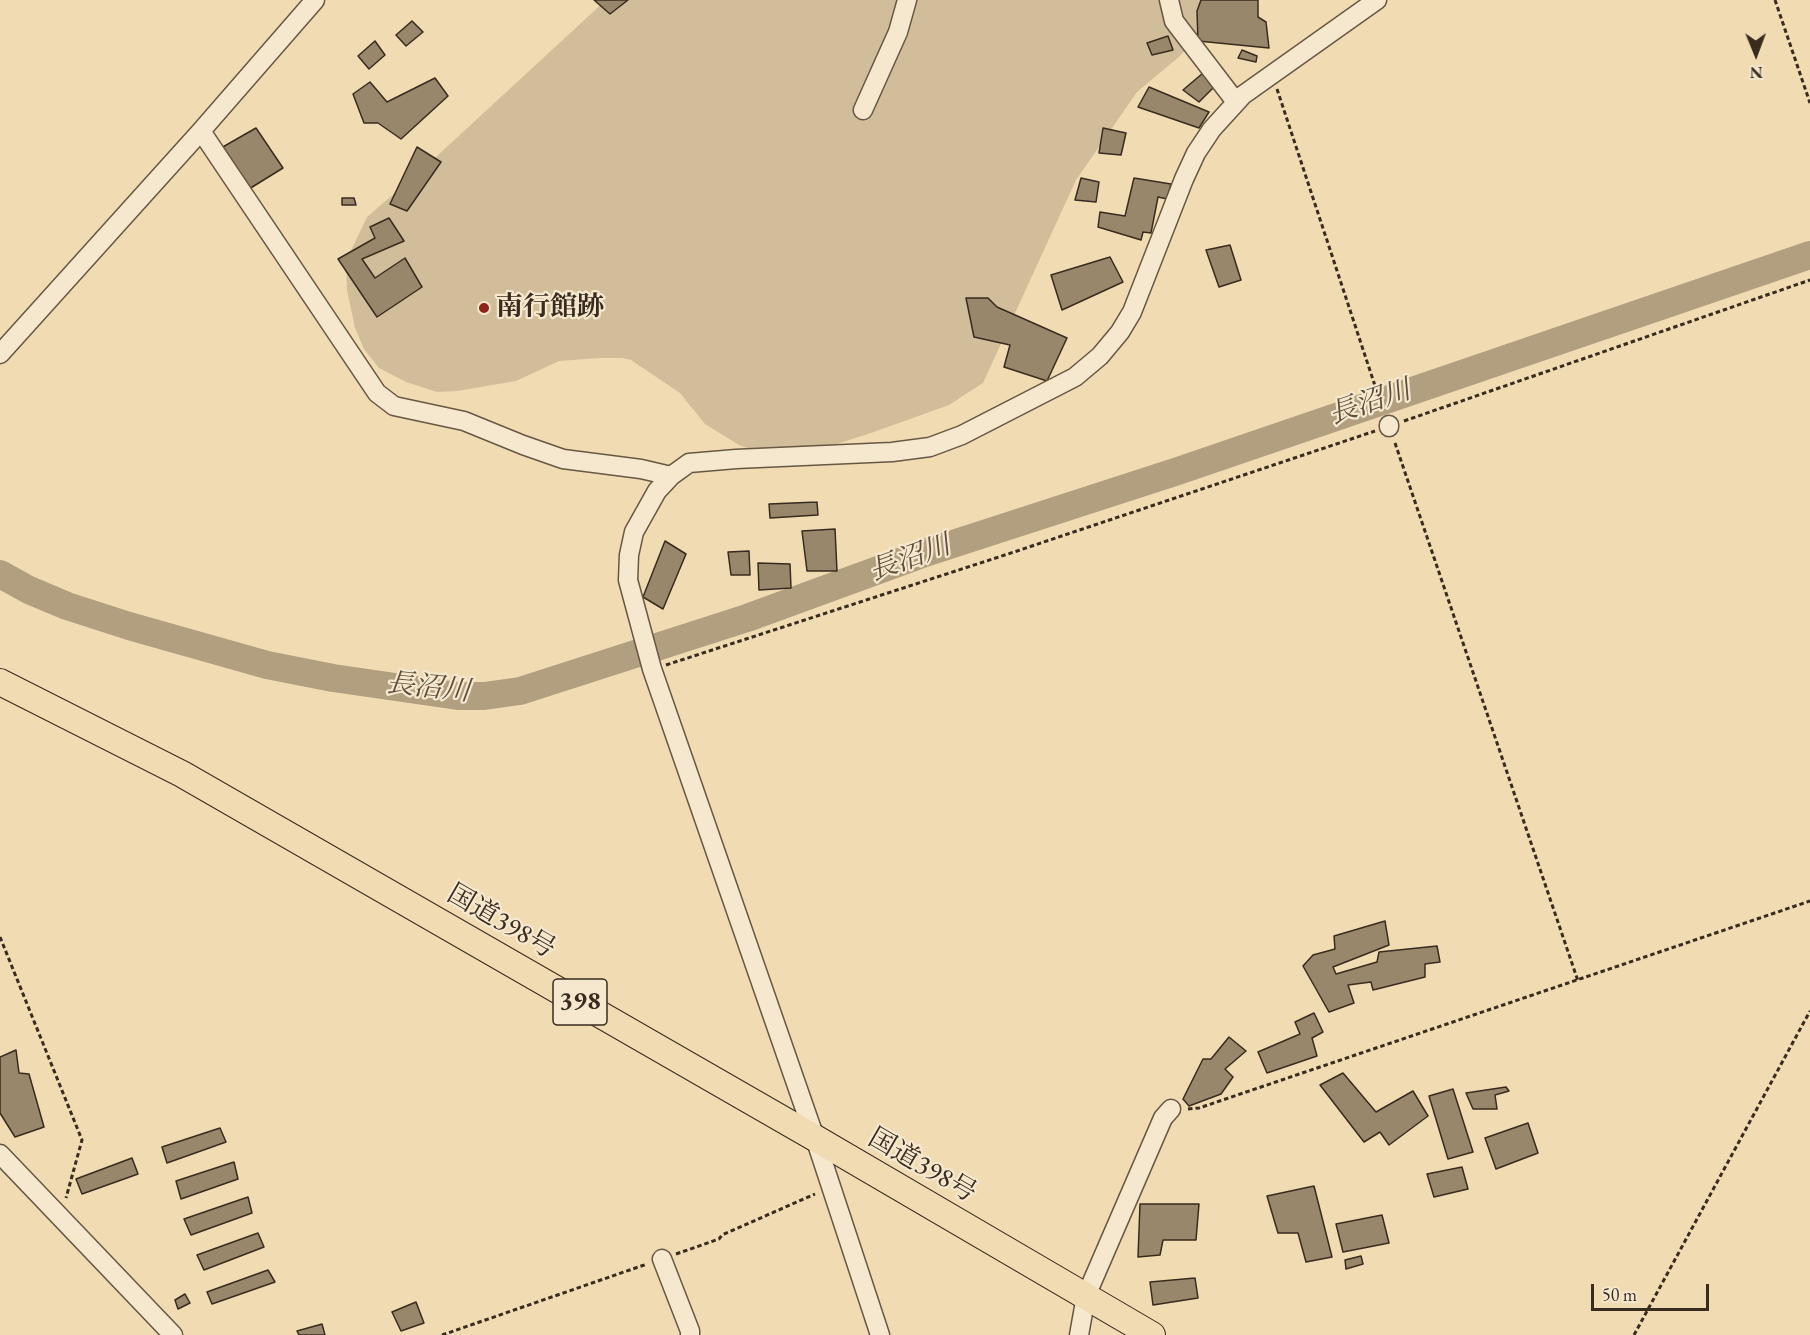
<!DOCTYPE html>
<html>
<head>
<meta charset="utf-8">
<style>
	body { margin:0 }
	#map { position:relative; width:1810px; height:1335px; overflow:hidden; background:#f0dbb3; font-family:"EB Garamond",serif }
	canvas { display:block }
	.north { position:absolute; left:1726px; top:24px; width:60px; height:60px; -webkit-text-stroke:4px #f5e8ce; paint-order:stroke; rotate:179deg; font-size:16px; font-weight:700; line-height:24px; text-align:center; color:#392b1e }
	.north::after { content:''; display:block; margin:auto; width:21px; height:27px; background:#392b1e; clip-path:polygon(50% 0,100% 100%,50% 72%,0 100%) }
	.scale { position:absolute; left:1591px; top:1284px; width:118px; height:27px; box-sizing:border-box; border:3px solid #392b1e; border-top:0; padding-left:8px; font-size:18px; line-height:21px; white-space:nowrap; color:#392b1e; -webkit-text-stroke:4px #f5e8ce; paint-order:stroke }
</style>
</head>
<body>
<div id="map">
<canvas width="1810" height="1335"></canvas>
<div class="north">N</div>
<div class="scale">50 m</div>
</div>
<script>
const g = document.querySelector('canvas').getContext('2d');
g.lineJoin = 'round';
function fillPath(path, color) { g.fillStyle = color; g.fill(path, 'evenodd'); }
const toPath = rows => new Path2D(rows.map(r => 'M' + r).join(''));
function trace(path, color, width, dash) { g.strokeStyle = color; g.lineWidth = width; g.lineCap = dash ? 'butt' : 'round'; g.setLineDash(dash || []); g.stroke(path); }
function label(font, color, halo, rows, align = 'center') {
  g.font = font + ' "EB Garamond","Noto Serif JP",serif'; g.lineWidth = 4.5; g.setLineDash([]); g.textBaseline = 'middle'; g.strokeStyle = halo; g.fillStyle = color; for (const [text, x, y, turn = 0] of rows) {
    g.save(); g.translate(x, y); g.rotate((+turn || 0) * Math.PI / 180); g.textAlign = isNaN(turn) ? turn : align; if (halo) g.strokeText(text, 0, 0); g.fillText(text, 0, 0); g.restore();
  }
}
fillPath(toPath([
	[606,0,1217,0,1201,31,1180,56,1137,92,1076,180,983,383,949,405,871,433,799,456,768,456,739,445,705,424,680,393,631,360,622,358,600,358,559,361,516,381,457,391,437,392,406,382,379,368,364,349,355,328,347,290,346,261,367,217,424,168]
]), '#d1bd9a');
trace(toPath([
	[0,574,29,590,67,606,129,626,267,665,333,678,458,696,484,696,520,691,747,618,922,554,1178,471,1810,255]
]), '#b29f80', 28);
const building = toPath([
	[594,0,628,0,610,14,594,0],
	[1201,0,1258,0,1258,17,1266,22,1269,48,1198,41,1197,11,1201,0],
	[412,21,423,32,406,46,396,35,412,21],
	[1168,36,1173,50,1152,55,1147,43,1168,36],
	[375,41,385,55,369,69,358,56,375,41],
	[1242,50,1257,56,1256,62,1238,58,1242,50],
	[1203,73,1214,87,1199,102,1183,90,1203,73],
	[435,78,448,96,401,139,378,123,364,123,353,94,370,82,387,102,435,78],
	[1149,87,1209,112,1199,128,1138,107,1149,87],
	[256,128,283,168,249,189,221,148,256,128],
	[1103,128,1126,133,1121,155,1099,153,1103,128],
	[417,147,441,162,407,211,390,204,417,147],
	[1081,178,1099,182,1096,202,1075,200,1081,178],
	[1134,178,1171,184,1167,199,1158,197,1151,233,1143,232,1141,240,1098,227,1100,212,1125,216,1134,178],
	[342,198,354,198,356,205,342,205,342,198],
	[389,218,404,241,362,259,375,278,405,258,422,287,377,317,338,259,375,238,370,227,389,218],
	[1230,245,1241,280,1219,287,1206,250,1230,245],
	[1110,257,1123,282,1062,310,1051,275,1110,257],
	[966,298,988,298,997,307,1067,338,1047,381,1004,367,1010,345,974,337,966,298],
	[817,502,818,515,770,518,769,504,817,502],
	[835,529,837,571,807,571,802,531,835,529],
	[665,541,686,554,663,609,643,597,665,541],
	[749,551,750,575,731,575,728,552,749,551],
	[758,563,790,564,791,588,759,590,758,563],
	[1385,921,1389,945,1333,967,1336,974,1377,962,1379,952,1437,946,1440,962,1425,964,1425,977,1373,990,1371,982,1348,985,1354,1003,1329,1012,1303,966,1313,955,1335,949,1334,936,1385,921],
	[1314,1013,1323,1032,1312,1038,1317,1056,1267,1073,1258,1052,1300,1034,1295,1022,1314,1013],
	[1229,1037,1246,1051,1225,1069,1233,1077,1221,1094,1189,1106,1183,1099,1203,1059,1211,1059,1229,1037],
	[16,1050,19,1073,29,1074,44,1127,15,1137,0,1113,0,1057,16,1050],
	[1343,1073,1376,1112,1413,1091,1428,1116,1389,1145,1380,1132,1364,1142,1320,1085,1343,1073],
	[1506,1087,1509,1091,1495,1095,1497,1109,1473,1109,1466,1093,1506,1087],
	[1453,1089,1473,1152,1448,1159,1429,1096,1453,1089],
	[1528,1123,1538,1153,1496,1169,1485,1138,1528,1123],
	[220,1128,226,1142,167,1163,162,1147,220,1128],
	[132,1158,138,1174,82,1194,76,1179,132,1158],
	[234,1162,238,1179,181,1199,176,1181,234,1162],
	[1462,1167,1468,1189,1434,1197,1427,1174,1462,1167],
	[1314,1186,1332,1257,1306,1262,1298,1233,1278,1233,1267,1196,1314,1186],
	[248,1197,252,1213,191,1235,184,1219,248,1197],
	[1140,1204,1199,1204,1196,1240,1163,1240,1160,1255,1138,1257,1140,1204],
	[1382,1215,1389,1243,1343,1252,1336,1224,1382,1215],
	[258,1233,264,1247,204,1270,197,1255,258,1233],
	[1361,1256,1363,1264,1346,1269,1345,1260,1361,1256],
	[268,1270,275,1282,212,1304,207,1292,268,1270],
	[1195,1278,1198,1298,1153,1305,1150,1282,1195,1278],
	[185,1294,190,1303,178,1309,175,1300,185,1294],
	[416,1302,424,1323,401,1331,392,1312,416,1302],
	[322,1324,325,1335,299,1335,297,1331,322,1324]
]);
fillPath(building, '#98876b');
trace(building, '#392b1e', 1.5);
const minor = toPath([
	[1169,0,1174,21,1236,102],
	[863,110,898,32,907,0],
	[201,131,377,393,394,406,464,421,523,445,563,459,641,469,671,476],
	[0,354,201,131,315,0],
	[1389,425,1389,427],
	[0,1154,173,1335],
	[662,1259,690,1331,690,1335],
	[880,1335,815,1138,652,669,628,580,629,555,634,532,657,491,671,476,689,463,736,459,892,452,930,447,962,435,1075,377,1100,356,1120,332,1132,312,1184,179,1196,153,1212,129,1243,95,1377,0],
	[1079,1335,1086,1296,1163,1118,1171,1109]
]);
const highway = toPath([
	[0,682,182,774,815,1138,1152,1335]
]);
trace(minor, '#675743', 21);
trace(highway, '#392b1e', 28);
trace(toPath([
	[1775,0,1810,103],
	[1277,89,1383,410],
	[1404,421,1810,280],
	[1395,443,1578,981],
	[666,665,1008,554,1375,431],
	[0,937,82,1140,66,1198],
	[1188,1109,1199,1108,1810,901],
	[676,1254,719,1239,722,1235,815,1194],
	[442,1335,647,1264],
	[1634,1335,1810,1011]
]), '#392b1e', 3, [4.5, 3]);
trace(minor, '#f5e8ce', 18);
trace(highway, '#f0dbb3', 26);
for (const [x, y, r, color] of [
	[484,308,6,"#8f2418"]
]) { const dot = new Path2D(); dot.arc(x, y, r, 0, 2 * Math.PI); g.fillStyle = color; g.fill(dot); trace(dot, '#f5e8ce', 2); }
for (const [x, y, w] of [
	[580,1002,54]
]) { const box = new Path2D(); box.roundRect(x - w / 2, y - 23, w, 46, 4.5); g.fillStyle = '#f5e8ce'; g.fill(box); trace(box, '#392b1e', 1.5); }
label('bold 26px', '#392b1e', null, [
	["398",580,1002]
]);
label('bold 27px', '#392b1e', '#f5e8ce', [
	["南行館跡",496,308]
], 'left');
label('27px', '#392b1e', '#f5e8ce', [
	["国道398号",501,922,30],
	["国道398号",922,1166,30]
]);
label('italic 28px', '#5d4e3b', '#f5e8ce', [
	["長沼川",1370,403,-19],
	["長沼川",910,559,-20],
	["長沼川",428,688,6]
]);
</script>
</body>
</html>
